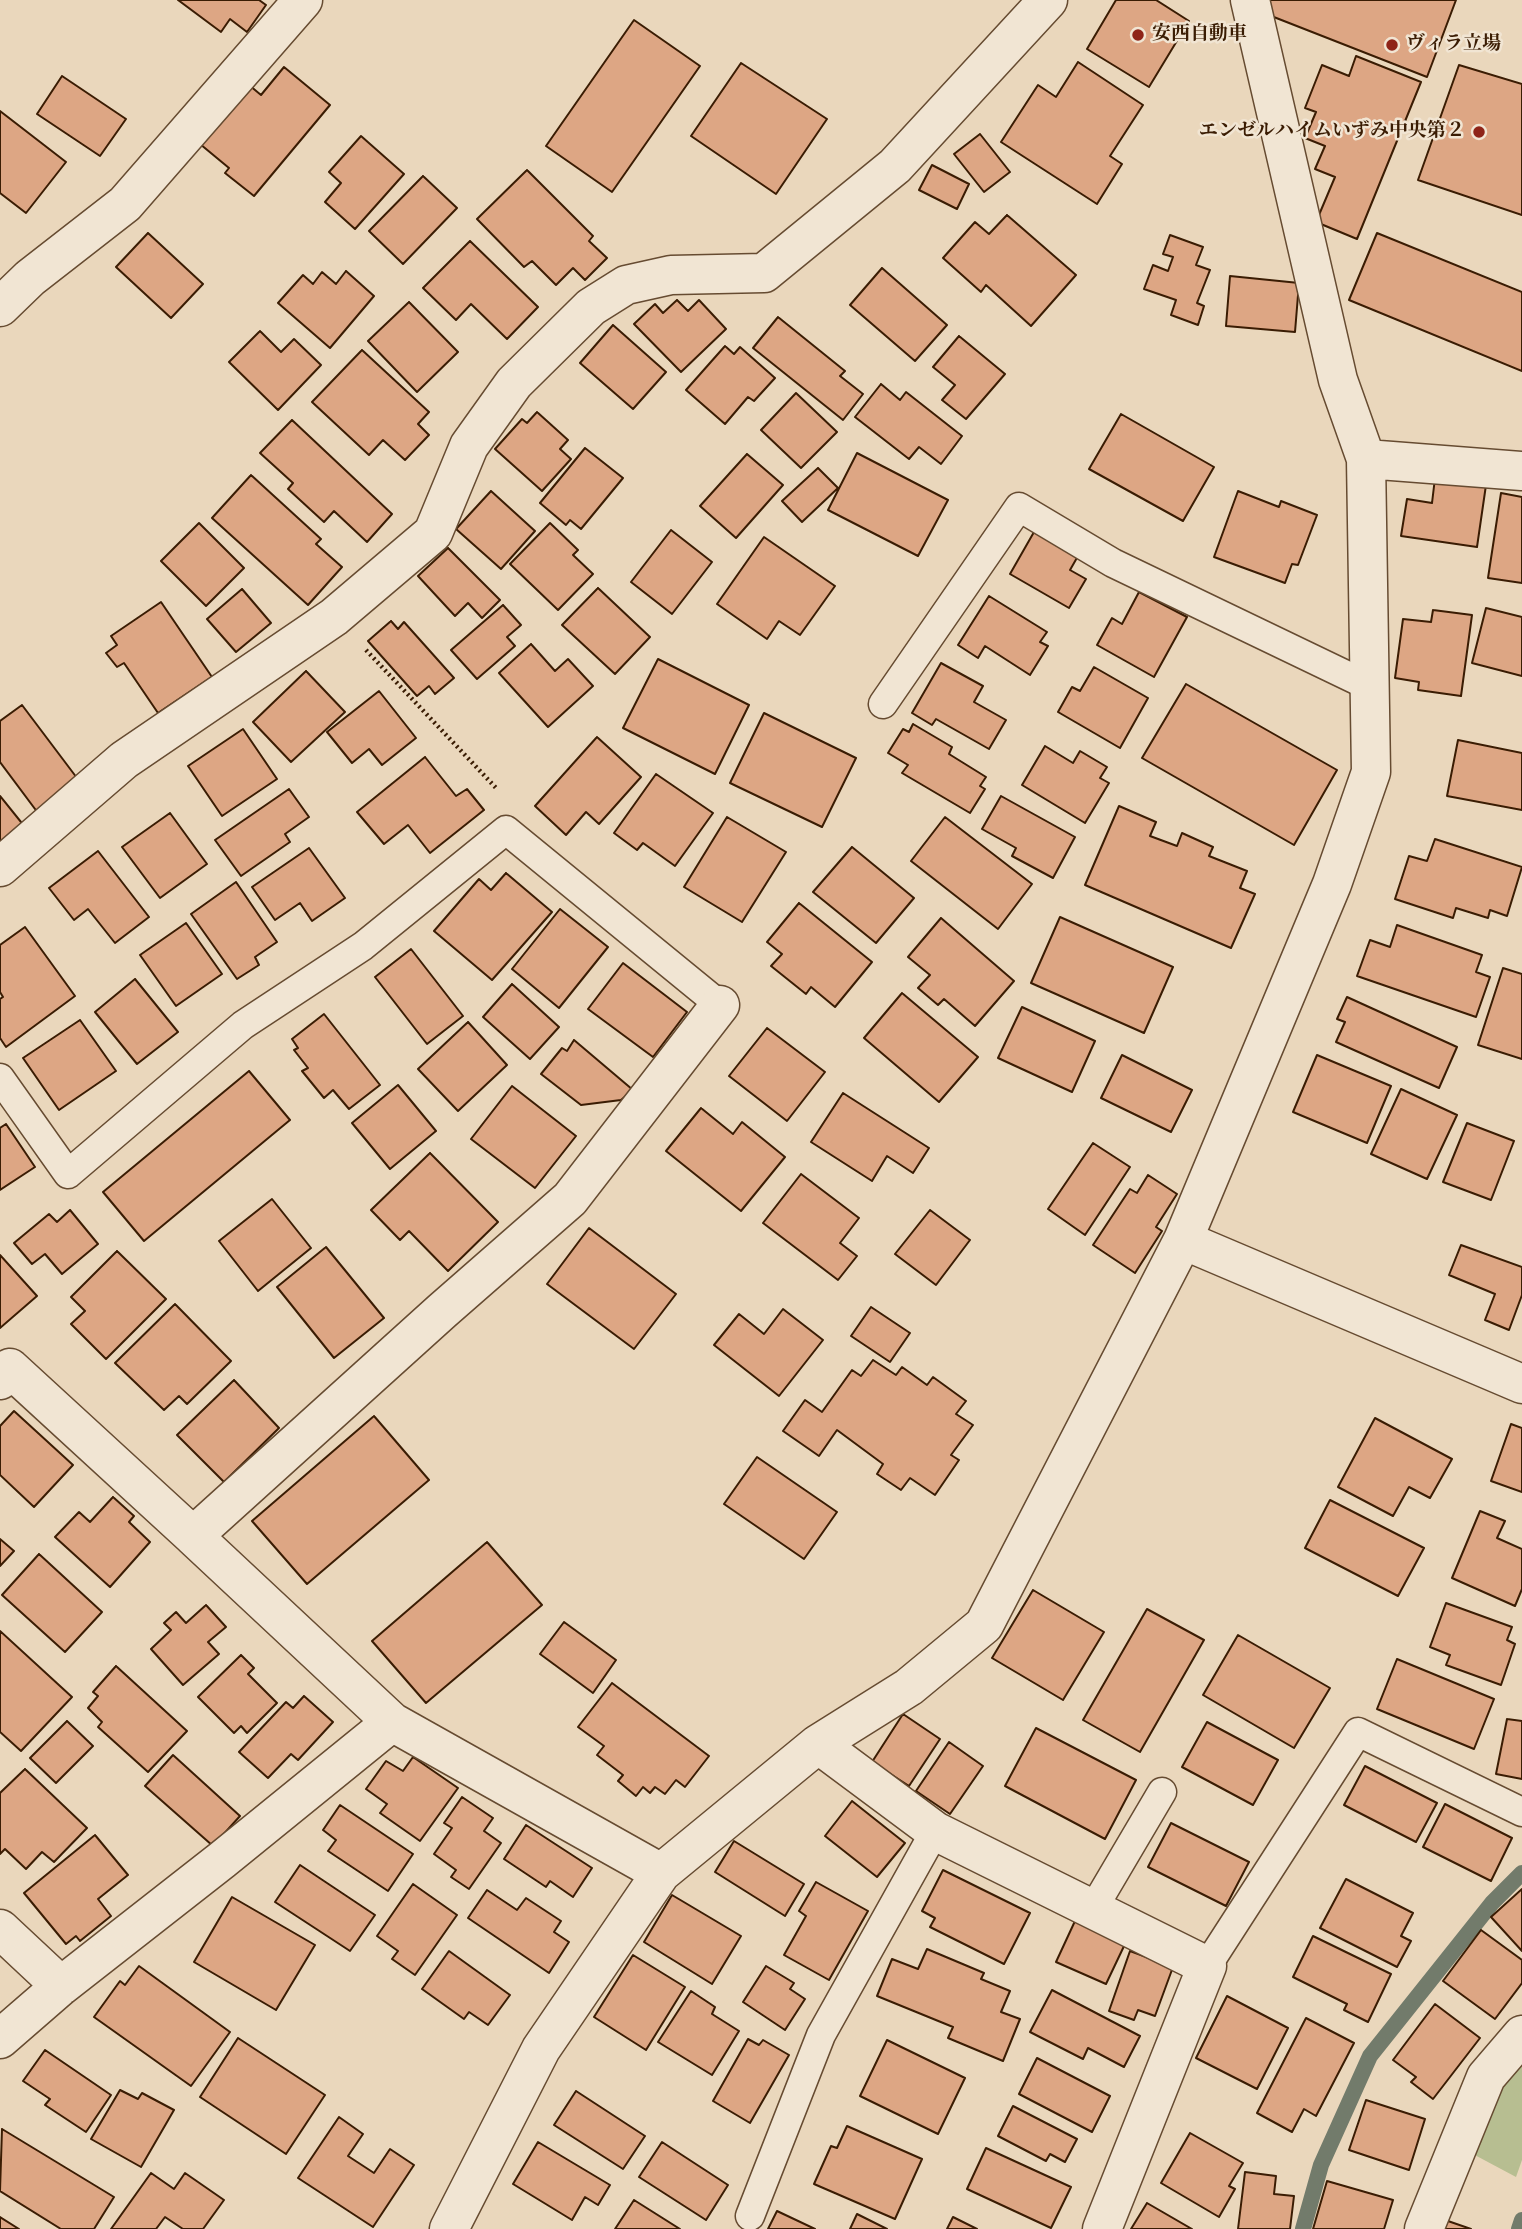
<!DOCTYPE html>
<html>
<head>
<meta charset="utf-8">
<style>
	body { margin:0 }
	canvas { display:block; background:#ead7bc }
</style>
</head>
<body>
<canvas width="1522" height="2229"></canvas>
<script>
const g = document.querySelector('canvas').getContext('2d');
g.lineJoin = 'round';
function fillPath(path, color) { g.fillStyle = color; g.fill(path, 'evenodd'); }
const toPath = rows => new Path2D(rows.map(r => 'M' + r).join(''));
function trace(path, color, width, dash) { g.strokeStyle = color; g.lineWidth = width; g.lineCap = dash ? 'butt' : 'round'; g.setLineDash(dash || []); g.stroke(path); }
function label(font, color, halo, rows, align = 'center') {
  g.font = font + ' "IM FELL English","Noto Serif JP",serif'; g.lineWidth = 5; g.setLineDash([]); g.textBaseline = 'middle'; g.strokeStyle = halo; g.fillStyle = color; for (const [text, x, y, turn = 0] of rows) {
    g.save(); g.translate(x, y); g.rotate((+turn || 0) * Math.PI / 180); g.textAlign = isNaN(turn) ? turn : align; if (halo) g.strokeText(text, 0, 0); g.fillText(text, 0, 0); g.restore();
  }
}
fillPath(toPath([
	[1522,2055,1522,2160,1516,2177,1471,2153,1499,2082]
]), '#b7be91');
trace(toPath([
	[1303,2229,1321,2165,1370,2056,1492,1903,1522,1873],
	[1519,2229,1522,2220]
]), '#727b6b', 16);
const building = toPath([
	[178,0,259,0,266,5,247,32,230,19,221,32,178,0],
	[1116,0,1156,0,1189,21,1149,87,1087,49,1116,0],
	[1266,0,1456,0,1427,77,1261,12,1266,0],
	[634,20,700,66,612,192,546,146,634,20],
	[1356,56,1421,82,1357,239,1316,222,1335,177,1315,169,1325,146,1305,138,1316,112,1305,108,1322,65,1349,76,1356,56],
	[1078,62,1143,105,1110,156,1122,164,1097,204,1001,142,1038,85,1056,97,1078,62],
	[741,63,827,119,776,194,691,136,741,63],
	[1459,65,1522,84,1522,215,1418,180,1459,65],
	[284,67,330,105,254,196,225,173,229,168,200,144,249,85,261,95,284,67],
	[62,76,126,119,100,156,37,114,62,76],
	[0,111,66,162,26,213,0,193,0,111],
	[980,134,1010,172,984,192,954,154,980,134],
	[361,136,404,174,355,229,325,202,341,183,329,172,361,136],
	[932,165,969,184,957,209,919,190,932,165],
	[527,170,593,236,589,241,607,258,585,280,573,268,556,285,532,261,524,267,477,219,527,170],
	[423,176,457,208,403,264,369,231,423,176],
	[1007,215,1076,275,1031,326,986,285,981,292,943,258,975,222,989,234,1007,215],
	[148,233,203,284,171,318,116,267,148,233],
	[1377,233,1522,292,1522,371,1349,300,1377,233],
	[1170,235,1203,247,1196,265,1210,270,1197,303,1204,306,1198,325,1171,315,1176,300,1144,289,1153,265,1168,271,1173,257,1163,254,1170,235],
	[470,241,538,307,507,339,471,304,456,320,423,288,470,241],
	[882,268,947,325,915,361,850,305,882,268],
	[346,271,374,296,330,348,278,303,303,275,313,284,322,272,336,284,346,271],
	[1230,276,1299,283,1295,332,1226,326,1230,276],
	[677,300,688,311,699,300,726,329,681,372,634,324,655,304,663,313,677,300],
	[409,302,458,352,417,392,368,341,409,302],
	[778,317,845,371,840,376,863,394,843,420,753,348,778,317],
	[613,325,666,372,633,409,580,363,613,325],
	[260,331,281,352,294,339,321,365,278,410,229,362,260,331],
	[959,336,1005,374,966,419,942,400,955,385,933,367,959,336],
	[725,346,734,354,740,347,775,378,754,401,748,397,725,424,686,390,725,346],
	[362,350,429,412,418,424,429,435,405,460,383,440,369,455,312,402,362,350],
	[881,384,900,400,906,392,962,436,941,464,919,447,909,459,855,417,881,384],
	[796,393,837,432,801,468,761,430,796,393],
	[537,412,568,440,560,449,571,459,542,491,495,449,522,419,527,423,537,412],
	[1121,414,1214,467,1183,521,1089,469,1121,414],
	[292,420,392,514,367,542,334,511,324,522,288,489,293,483,260,453,292,420],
	[585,448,623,478,581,529,570,520,566,525,540,503,585,448],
	[857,453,948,500,918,556,828,510,857,453],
	[747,454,783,485,736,538,700,506,747,454],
	[818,468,838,488,802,522,782,501,818,468],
	[251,475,321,539,316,544,342,567,308,605,212,518,251,475],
	[1435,478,1486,485,1477,547,1401,536,1407,499,1432,503,1435,478],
	[491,491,535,531,501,569,456,529,491,491],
	[1238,491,1279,507,1281,501,1317,515,1298,565,1292,564,1285,583,1214,557,1238,491],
	[1501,493,1522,497,1522,583,1488,578,1501,493],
	[199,523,244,568,206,606,161,561,199,523],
	[550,523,578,550,573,555,593,574,558,610,510,564,550,523],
	[671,530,712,562,672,614,631,582,671,530],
	[1034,532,1078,556,1070,570,1086,579,1069,608,1010,574,1034,532],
	[764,537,835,586,800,635,779,621,767,639,717,604,764,537],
	[448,548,500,600,482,618,468,603,455,616,418,576,448,548],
	[598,588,650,637,615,674,562,625,598,588],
	[242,589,271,623,236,652,207,619,242,589],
	[1139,592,1187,617,1154,677,1097,645,1112,618,1122,624,1139,592],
	[989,596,1047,632,1040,642,1048,646,1030,675,985,646,978,658,958,645,989,596],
	[161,602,212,677,158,713,124,663,117,667,106,653,117,645,111,636,161,602],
	[503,605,521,625,507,637,515,646,477,679,451,650,503,605],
	[1486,608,1522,617,1522,676,1472,663,1486,608],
	[1433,610,1472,615,1461,696,1418,690,1419,682,1395,678,1403,619,1431,622,1433,610],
	[391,621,398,629,404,622,454,678,435,694,429,686,417,696,368,641,391,621],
	[531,644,555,671,568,659,593,686,548,727,499,673,531,644],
	[658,659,749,705,715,774,623,728,658,659],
	[941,663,983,686,974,702,1006,720,989,749,936,719,932,725,912,713,941,663],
	[1094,667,1148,698,1120,748,1058,712,1072,687,1080,691,1094,667],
	[306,671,345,712,291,762,253,722,306,671],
	[1186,684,1337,770,1294,845,1142,758,1186,684],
	[379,691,416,738,382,765,369,749,352,763,327,732,379,691],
	[22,705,80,782,38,813,0,762,0,721,22,705],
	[764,713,856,758,822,827,730,783,764,713],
	[913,724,952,747,949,754,986,777,980,786,985,789,970,813,902,773,908,765,888,753,903,729,909,732,913,724],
	[243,729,277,779,222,816,188,766,243,729],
	[597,737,641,777,599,824,586,812,566,835,535,806,597,737],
	[1458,740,1522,753,1522,810,1447,796,1458,740],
	[1045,746,1073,763,1080,751,1107,767,1100,778,1109,783,1085,823,1022,785,1045,746],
	[425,757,456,796,467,789,484,810,430,853,408,825,384,844,357,812,425,757],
	[656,774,713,813,675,866,643,843,637,850,614,833,656,774],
	[289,789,309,817,285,834,290,842,241,876,215,840,289,789],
	[0,796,25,827,0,847,0,796],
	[1001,796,1075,837,1053,878,1012,856,1016,848,982,829,1001,796],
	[1119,806,1156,822,1150,836,1177,846,1182,833,1213,847,1209,856,1247,871,1240,888,1255,894,1231,948,1085,885,1119,806],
	[170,813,207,864,160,898,122,847,170,813],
	[727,817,786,852,742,922,684,887,727,817],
	[945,817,1032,884,998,929,911,861,945,817],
	[1435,839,1522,867,1507,916,1490,910,1488,918,1456,908,1453,918,1395,899,1409,856,1427,861,1435,839],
	[852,847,914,898,876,943,813,892,852,847],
	[309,848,345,898,312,921,300,903,275,920,252,887,309,848],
	[98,851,149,917,115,943,88,909,74,920,49,888,98,851],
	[506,873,552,912,492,980,434,931,479,879,491,890,506,873],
	[236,882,277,942,255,957,259,965,237,979,191,914,236,882],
	[799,903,872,962,835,1007,811,987,806,994,771,966,782,954,767,942,799,903],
	[560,909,608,947,559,1008,512,969,560,909],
	[1060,917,1173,967,1144,1033,1031,983,1060,917],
	[941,918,1014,981,975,1026,944,999,938,1005,918,988,930,975,908,957,941,918],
	[186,923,222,974,176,1006,140,955,186,923],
	[1397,925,1482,955,1476,972,1490,977,1476,1017,1357,976,1370,940,1390,947,1397,925],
	[25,927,75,996,6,1047,0,1038,0,999,3,997,0,992,0,945,25,927],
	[411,949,463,1016,427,1044,375,977,411,949],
	[623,963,687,1012,653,1057,588,1009,623,963],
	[1503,968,1522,974,1522,1059,1478,1045,1503,968],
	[135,979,178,1032,137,1064,95,1012,135,979],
	[512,984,559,1027,530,1059,483,1017,512,984],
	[902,993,978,1057,939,1102,864,1038,902,993],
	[1347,997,1457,1047,1439,1088,1336,1042,1345,1022,1337,1019,1347,997],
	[1022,1007,1095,1041,1072,1092,998,1058,1022,1007],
	[324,1014,380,1085,349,1109,333,1090,324,1098,302,1071,308,1068,294,1050,298,1048,292,1039,324,1014],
	[80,1020,116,1071,59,1110,23,1058,80,1020],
	[468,1022,507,1065,458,1111,418,1069,468,1022],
	[767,1028,825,1072,787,1121,729,1076,767,1028],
	[574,1040,633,1090,621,1100,581,1105,541,1074,562,1048,567,1051,574,1040],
	[1122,1055,1192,1090,1171,1132,1101,1098,1122,1055],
	[1317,1055,1391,1086,1367,1143,1293,1112,1317,1055],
	[249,1071,290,1120,144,1241,103,1192,249,1071],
	[398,1085,436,1131,390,1169,352,1123,398,1085],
	[512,1086,576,1136,535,1188,471,1139,512,1086],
	[1401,1089,1457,1115,1427,1179,1371,1154,1401,1089],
	[843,1093,929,1148,913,1173,887,1156,872,1181,811,1142,843,1093],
	[701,1108,733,1134,742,1122,785,1157,741,1211,666,1151,701,1108],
	[1467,1123,1514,1141,1491,1200,1443,1182,1467,1123],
	[6,1124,35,1167,0,1190,0,1128,6,1124],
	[1093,1143,1130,1167,1085,1235,1048,1209,1093,1143],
	[430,1153,498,1222,448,1271,409,1231,400,1240,371,1210,430,1153],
	[801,1174,859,1218,840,1243,857,1256,838,1280,763,1223,801,1174],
	[1148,1175,1177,1194,1156,1227,1162,1231,1135,1273,1093,1245,1130,1189,1137,1193,1148,1175],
	[272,1199,311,1248,258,1291,219,1241,272,1199],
	[70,1210,98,1244,62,1274,45,1254,32,1264,14,1243,49,1214,57,1222,70,1210],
	[930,1210,970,1240,936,1285,895,1254,930,1210],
	[589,1228,676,1294,634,1349,547,1284,589,1228],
	[1461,1245,1522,1267,1522,1295,1509,1330,1485,1320,1495,1294,1449,1275,1461,1245],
	[326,1247,384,1318,334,1358,277,1287,326,1247],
	[117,1251,166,1299,106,1359,71,1324,85,1311,71,1297,117,1251],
	[0,1255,37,1296,0,1328,0,1255],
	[175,1304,231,1361,187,1404,179,1396,164,1410,115,1363,175,1304],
	[871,1307,910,1333,890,1362,851,1336,871,1307],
	[783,1309,823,1340,779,1396,714,1345,739,1314,764,1334,783,1309],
	[873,1360,896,1375,902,1367,927,1385,933,1377,966,1401,956,1414,973,1425,951,1455,959,1460,935,1495,910,1478,901,1490,877,1474,883,1464,837,1430,819,1456,783,1431,805,1400,822,1412,852,1370,861,1376,873,1360],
	[234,1380,279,1428,224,1482,177,1435,234,1380],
	[14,1411,73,1465,34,1507,0,1475,0,1426,14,1411],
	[374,1416,429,1480,307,1584,252,1521,374,1416],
	[1375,1418,1452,1459,1430,1498,1409,1487,1393,1516,1338,1487,1375,1418],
	[1511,1424,1522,1428,1522,1492,1491,1481,1511,1424],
	[757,1457,837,1512,804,1559,724,1504,757,1457],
	[113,1497,134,1516,129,1522,150,1542,110,1587,55,1537,79,1512,90,1522,113,1497],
	[1330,1500,1424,1548,1398,1596,1305,1548,1330,1500],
	[1480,1511,1505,1521,1497,1538,1522,1549,1522,1589,1515,1606,1452,1578,1480,1511],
	[0,1539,14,1551,0,1566,0,1539],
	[487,1542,542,1605,426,1703,372,1641,487,1542],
	[39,1554,102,1612,65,1652,2,1595,39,1554],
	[1033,1590,1104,1632,1063,1700,992,1658,1033,1590],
	[1446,1603,1512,1627,1507,1640,1515,1644,1501,1685,1446,1665,1450,1655,1430,1647,1446,1603],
	[206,1605,226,1627,208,1642,219,1654,183,1685,151,1649,171,1630,164,1623,176,1612,186,1623,206,1605],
	[1147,1609,1204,1640,1140,1752,1083,1720,1147,1609],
	[564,1622,616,1660,593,1693,540,1654,564,1622],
	[0,1631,72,1697,21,1751,0,1732,0,1631],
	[1238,1635,1330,1688,1294,1748,1203,1695,1238,1635],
	[241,1655,254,1668,248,1674,277,1703,247,1733,241,1726,234,1733,198,1697,241,1655],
	[1397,1659,1494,1699,1474,1749,1377,1709,1397,1659],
	[116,1666,187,1731,148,1772,98,1727,102,1722,88,1708,98,1696,93,1692,116,1666],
	[612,1683,709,1756,685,1787,676,1780,665,1794,655,1787,650,1793,643,1787,636,1796,618,1781,623,1775,597,1755,604,1746,578,1727,612,1683],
	[304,1696,333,1722,298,1760,291,1754,268,1778,239,1752,286,1702,293,1708,304,1696],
	[903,1714,940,1739,909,1786,872,1762,903,1714],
	[1507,1719,1522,1721,1522,1779,1496,1774,1507,1719],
	[67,1721,93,1746,56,1783,30,1758,67,1721],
	[1207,1722,1278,1760,1253,1805,1182,1767,1207,1722],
	[1036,1728,1136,1780,1105,1839,1005,1786,1036,1728],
	[949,1742,983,1766,950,1814,916,1791,949,1742],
	[173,1755,240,1816,213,1846,145,1786,173,1755],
	[413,1757,458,1788,420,1841,380,1813,387,1804,366,1789,386,1761,403,1771,413,1757],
	[1365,1766,1437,1803,1416,1842,1344,1805,1365,1766],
	[25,1769,87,1828,54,1862,42,1852,26,1869,5,1849,0,1854,0,1793,25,1769],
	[462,1797,493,1818,484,1831,501,1843,469,1889,451,1877,456,1870,434,1854,452,1828,444,1823,462,1797],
	[852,1801,905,1843,877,1877,825,1836,852,1801],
	[1445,1804,1512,1838,1491,1881,1423,1847,1445,1804],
	[340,1805,413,1854,388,1891,328,1851,336,1840,323,1830,340,1805],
	[1171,1823,1249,1862,1226,1906,1148,1867,1171,1823],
	[526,1825,592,1868,573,1897,550,1881,546,1887,504,1859,526,1825],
	[95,1835,128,1875,98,1899,111,1916,80,1941,76,1936,66,1944,24,1893,95,1835],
	[734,1841,804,1884,785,1916,715,1872,734,1841],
	[300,1865,375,1915,350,1951,275,1902,300,1865],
	[943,1870,1030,1913,1004,1964,930,1927,935,1918,922,1911,943,1870],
	[1346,1879,1413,1913,1401,1936,1411,1941,1397,1967,1320,1928,1346,1879],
	[816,1882,868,1911,829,1980,784,1955,806,1916,799,1911,816,1882],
	[413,1884,457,1915,415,1975,392,1959,398,1951,377,1936,413,1884],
	[1522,1889,1522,1951,1491,1917,1522,1889],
	[487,1890,517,1910,526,1898,561,1921,554,1932,569,1942,549,1973,468,1918,487,1890],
	[672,1895,741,1936,712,1984,644,1942,672,1895],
	[232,1897,315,1945,276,2010,194,1962,232,1897],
	[1075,1921,1125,1944,1106,1984,1056,1962,1075,1921],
	[1481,1930,1522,1960,1522,1983,1495,2019,1443,1981,1481,1930],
	[1313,1936,1391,1974,1368,2022,1344,2010,1347,2004,1293,1977,1313,1936],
	[927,1949,984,1973,981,1979,1010,1991,1001,2012,1020,2019,1003,2061,948,2038,953,2027,877,1996,892,1959,918,1969,927,1949],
	[449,1951,510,1995,488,2025,469,2012,464,2019,422,1989,449,1951],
	[1130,1951,1173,1967,1155,2016,1138,2010,1134,2020,1109,2011,1130,1951],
	[633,1955,685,1987,646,2050,594,2017,633,1955],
	[139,1966,230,2032,191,2086,94,2017,120,1981,125,1985,139,1966],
	[766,1966,794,1983,790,1989,805,1999,785,2030,743,2002,766,1966],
	[1052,1990,1140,2036,1124,2067,1088,2048,1083,2059,1030,2032,1052,1990],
	[691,1991,715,2007,712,2014,739,2031,712,2075,658,2042,691,1991],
	[1227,1996,1288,2028,1257,2089,1196,2058,1227,1996],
	[1435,2004,1480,2038,1433,2099,1411,2082,1416,2077,1393,2060,1435,2004],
	[1306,2018,1354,2043,1316,2116,1304,2109,1292,2132,1257,2113,1306,2018],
	[238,2038,325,2095,286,2154,200,2097,238,2038],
	[748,2039,759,2045,763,2040,789,2055,750,2123,713,2101,748,2039],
	[887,2040,965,2078,938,2134,860,2096,887,2040],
	[45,2050,111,2095,86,2132,45,2105,50,2099,23,2081,45,2050],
	[1037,2058,1110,2096,1092,2132,1019,2094,1037,2058],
	[120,2090,138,2099,142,2093,174,2110,141,2167,91,2139,120,2090],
	[576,2091,645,2136,623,2169,554,2125,576,2091],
	[1366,2100,1425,2119,1409,2170,1349,2150,1366,2100],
	[1013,2106,1077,2139,1065,2162,1050,2154,1046,2161,998,2136,1013,2106],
	[339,2117,363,2134,348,2156,374,2173,390,2149,414,2165,373,2227,298,2178,339,2117],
	[847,2126,922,2159,895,2219,814,2184,831,2146,837,2148,847,2126],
	[2,2129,114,2197,94,2229,61,2229,0,2191,2,2129],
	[1190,2133,1243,2163,1229,2186,1235,2189,1219,2217,1161,2183,1190,2133],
	[538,2142,610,2185,598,2205,585,2197,572,2220,513,2184,538,2142],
	[662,2142,728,2185,706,2220,639,2177,662,2142],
	[986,2148,1071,2187,1051,2228,967,2189,986,2148],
	[1245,2172,1276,2176,1274,2194,1294,2196,1290,2229,1238,2229,1245,2172],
	[151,2173,174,2189,185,2173,224,2200,203,2229,183,2229,165,2217,156,2229,111,2229,151,2173],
	[1327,2181,1393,2200,1384,2229,1313,2229,1327,2181],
	[634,2200,680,2229,615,2229,634,2200],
	[1147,2203,1192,2229,1131,2229,1147,2203],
	[777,2211,815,2229,768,2229,777,2211],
	[857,2214,887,2229,850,2229,857,2214],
	[0,2217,19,2229,0,2229,0,2217],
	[953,2217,977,2229,947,2229,953,2217],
	[1445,2220,1471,2229,1442,2229,1445,2220]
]);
fillPath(building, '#dda684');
trace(building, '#3a1c03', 2);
const lane = toPath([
	[883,704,1019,507,1113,563,1371,687],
	[0,1078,68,1174,243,1025,363,946,506,830,720,1005],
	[1093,1909,1162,1792],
	[1207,1966,1358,1732,1522,1812],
	[750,2216,821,2035,935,1831]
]);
const street = toPath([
	[0,307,30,278,125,204,303,0],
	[1366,459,1522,471],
	[0,867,124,760,334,617,433,533,469,446,514,383,591,307,626,285,671,275,764,273,895,166,1048,0],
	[1183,1240,1522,1384],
	[0,1380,10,1368,193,1536],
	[818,1744,935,1831,1207,1966,1102,2229],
	[661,1873,392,1722,193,1536,442,1311,570,1199,720,1005],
	[0,1929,61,1986],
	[0,2039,61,1986,222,1860,392,1722],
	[449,2229,541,2049,661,1873,818,1744,909,1687,984,1625,1183,1240,1332,884,1371,772,1366,459,1338,380,1250,0],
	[1424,2229,1486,2077,1522,2035]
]);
trace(lane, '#664b31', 31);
trace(street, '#664b31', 41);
trace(toPath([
	[366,650,497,789]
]), '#3a1c03', 4.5, [2, 3.5]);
trace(lane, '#f1e5d3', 28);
trace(street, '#f1e5d3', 38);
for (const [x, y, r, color] of [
	[1138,35,7,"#8f2418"],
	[1392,45,7,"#8f2418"],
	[1479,132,7,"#8f2418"]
]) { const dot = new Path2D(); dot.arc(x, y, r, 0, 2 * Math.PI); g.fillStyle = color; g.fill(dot); trace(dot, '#f1e5d3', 2.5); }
label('bold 19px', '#3a1c03', '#f1e5d3', [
	["安西自動車",1152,35],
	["ヴィラ立場",1406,45],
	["エンゼルハイムいずみ中央第２",1465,132,"right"]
], 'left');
</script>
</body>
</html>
